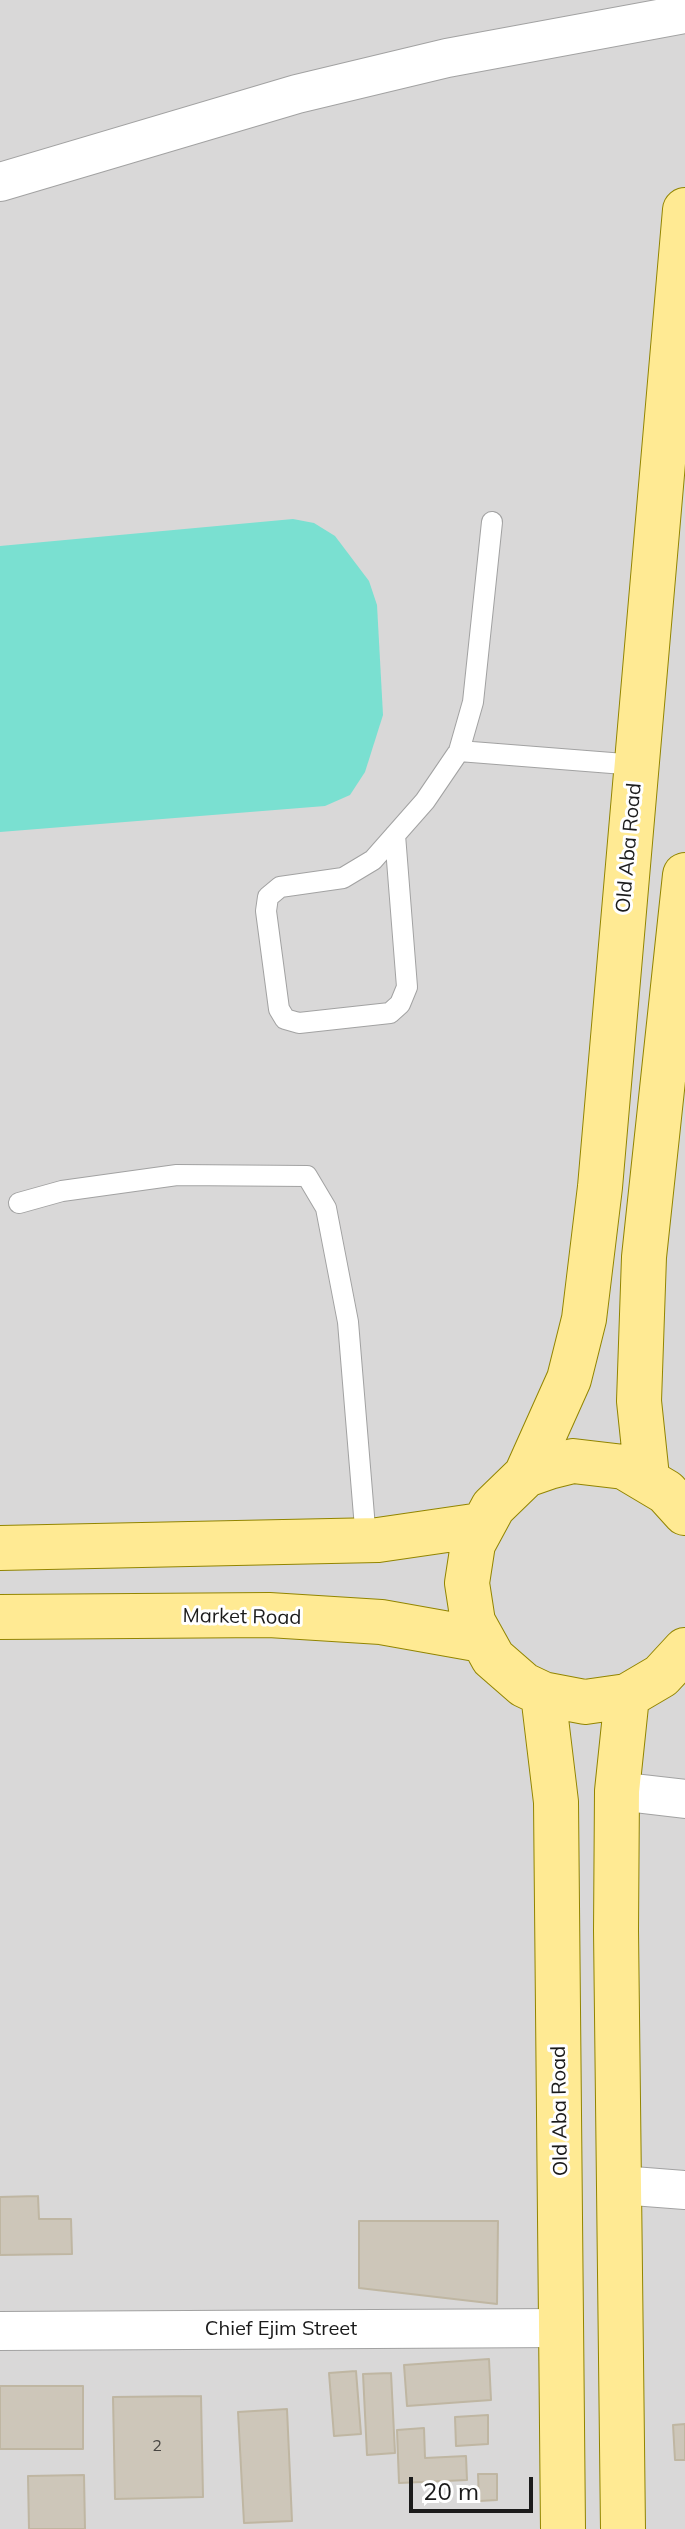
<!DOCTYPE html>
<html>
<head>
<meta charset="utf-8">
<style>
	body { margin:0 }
	#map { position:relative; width:685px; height:2529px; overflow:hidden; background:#edece0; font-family:Mulish,sans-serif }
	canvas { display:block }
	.scale { position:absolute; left:409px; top:2477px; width:124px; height:36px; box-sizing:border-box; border:4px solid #1b1b1b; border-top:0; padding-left:10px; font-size:24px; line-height:28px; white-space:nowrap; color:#1b1b1b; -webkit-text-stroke:6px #fff; paint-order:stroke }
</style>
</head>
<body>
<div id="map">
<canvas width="685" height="2529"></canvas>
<div class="scale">20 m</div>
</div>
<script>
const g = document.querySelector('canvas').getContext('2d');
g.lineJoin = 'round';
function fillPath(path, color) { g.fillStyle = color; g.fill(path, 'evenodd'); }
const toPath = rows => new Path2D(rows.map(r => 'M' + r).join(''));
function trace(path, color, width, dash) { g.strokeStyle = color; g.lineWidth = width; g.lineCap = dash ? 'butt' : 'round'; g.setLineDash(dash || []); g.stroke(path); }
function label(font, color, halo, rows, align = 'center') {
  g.font = font + ' Mulish,sans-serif'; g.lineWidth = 6; g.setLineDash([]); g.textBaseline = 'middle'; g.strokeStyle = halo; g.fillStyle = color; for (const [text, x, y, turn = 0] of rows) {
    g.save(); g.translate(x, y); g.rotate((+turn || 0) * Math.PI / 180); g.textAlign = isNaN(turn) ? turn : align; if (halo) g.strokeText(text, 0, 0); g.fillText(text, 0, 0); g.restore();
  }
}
fillPath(toPath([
	[0,0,685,0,685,2529,0,2529]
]), '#d9d8d8');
fillPath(toPath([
	[293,519,314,523,335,536,369,581,377,605,383,715,365,772,350,795,325,806,0,832,0,546]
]), '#7ae0d1');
const building = toPath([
	[38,2196,39,2219,71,2219,72,2254,0,2255,0,2197,38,2196],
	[359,2221,498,2221,497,2304,359,2288,359,2221],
	[489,2359,491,2400,407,2406,404,2365,489,2359],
	[356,2371,361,2434,334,2436,329,2373,356,2371],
	[391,2373,395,2453,367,2455,363,2374,391,2373],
	[0,2386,83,2386,83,2449,0,2449,0,2386],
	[201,2396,203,2497,115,2499,113,2397,201,2396],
	[287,2409,292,2521,244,2523,238,2412,287,2409],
	[488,2415,488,2444,456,2446,455,2417,488,2415],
	[685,2424,685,2460,675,2460,673,2425,685,2424],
	[424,2428,425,2458,466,2456,467,2480,399,2483,397,2430,424,2428],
	[478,2474,497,2474,497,2500,479,2501,478,2474],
	[84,2475,85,2529,29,2529,28,2476,84,2475]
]);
fillPath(building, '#cdc6b9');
trace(building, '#bfb6a2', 2);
const lane = toPath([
	[459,751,637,765],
	[395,835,407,987,400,1004,390,1013,299,1023,285,1019,279,1009,266,911,268,897,280,887,343,878,373,860,425,801,459,751,473,702,492,522],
	[19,1203,62,1191,177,1175,307,1176,326,1208,348,1322,366,1540]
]);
const street = toPath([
	[0,182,297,94,447,58,685,14],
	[617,1791,685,1799],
	[620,2185,685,2190],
	[0,2331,562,2328]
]);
const primary = toPath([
	[526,1475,569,1379,584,1319,600,1187,685,210],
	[647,1477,639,1401,644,1257,685,875],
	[685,1513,666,1492,624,1467,573,1461,549,1467,526,1475,493,1507,473,1544,467,1583,473,1622,493,1658,524,1685,543,1694,585,1702,627,1696,661,1676,685,1650],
	[0,1548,378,1540,481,1525],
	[0,1617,269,1615,381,1622,482,1640],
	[543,1694,556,1802,563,2529],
	[623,2529,616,1930,617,1791,627,1696]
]);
trace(lane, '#a2a2a2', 22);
trace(street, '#a2a2a2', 40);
trace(primary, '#928500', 46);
trace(lane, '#fff', 20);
trace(street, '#fff', 38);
trace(primary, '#ffea93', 44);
label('16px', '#484642', null, [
	["2",157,2446]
]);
label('20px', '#1b1b1b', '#fff', [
	["Old Aba Road",629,848,-85],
	["Market Road",242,1617,1],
	["Old Aba Road",560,2111,-91],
	["Chief Ejim Street",281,2329]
]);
</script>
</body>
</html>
